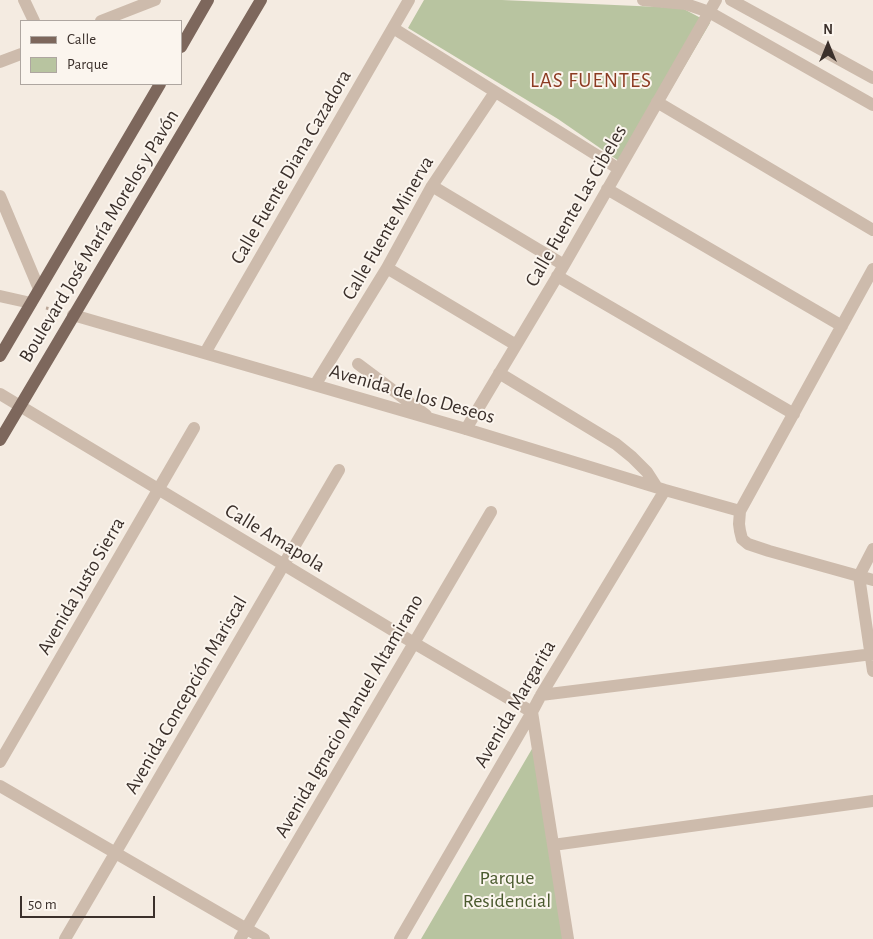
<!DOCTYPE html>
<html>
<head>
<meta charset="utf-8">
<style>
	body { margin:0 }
	#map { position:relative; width:873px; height:939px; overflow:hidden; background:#f4ebe1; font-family:"Alegreya Sans",sans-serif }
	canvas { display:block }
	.legend { position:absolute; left:20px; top:20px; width:162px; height:65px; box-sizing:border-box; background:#fbf5ee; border:1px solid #aea6a0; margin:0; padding:6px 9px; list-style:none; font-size:15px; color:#3b302b }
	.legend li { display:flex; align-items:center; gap:10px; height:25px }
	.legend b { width:25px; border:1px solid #aea6a0 }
	.north { position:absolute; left:803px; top:20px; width:50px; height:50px; -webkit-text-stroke:4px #fbf5ee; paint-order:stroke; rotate:0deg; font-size:14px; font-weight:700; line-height:20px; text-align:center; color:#3b302b }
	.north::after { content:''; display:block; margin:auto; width:18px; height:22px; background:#3b302b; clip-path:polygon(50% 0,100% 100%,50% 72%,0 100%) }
	.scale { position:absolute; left:20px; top:896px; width:135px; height:22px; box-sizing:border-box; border:2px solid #3b302b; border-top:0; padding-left:6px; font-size:15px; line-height:18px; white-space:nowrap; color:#3b302b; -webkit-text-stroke:4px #fbf5ee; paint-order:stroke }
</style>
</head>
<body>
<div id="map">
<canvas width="873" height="939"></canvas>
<ul class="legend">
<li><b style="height:6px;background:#7d675c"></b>Calle</li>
<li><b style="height:14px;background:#b8c4a0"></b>Parque</li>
</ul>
<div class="north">N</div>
<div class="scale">50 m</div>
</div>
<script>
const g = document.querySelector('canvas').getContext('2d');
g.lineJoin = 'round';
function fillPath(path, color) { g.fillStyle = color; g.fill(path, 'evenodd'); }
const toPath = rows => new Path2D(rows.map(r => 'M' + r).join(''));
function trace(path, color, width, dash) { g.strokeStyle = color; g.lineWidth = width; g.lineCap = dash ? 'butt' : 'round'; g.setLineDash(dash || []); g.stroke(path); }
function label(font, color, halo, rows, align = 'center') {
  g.font = font + ' "Alegreya Sans",sans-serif'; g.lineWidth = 4; g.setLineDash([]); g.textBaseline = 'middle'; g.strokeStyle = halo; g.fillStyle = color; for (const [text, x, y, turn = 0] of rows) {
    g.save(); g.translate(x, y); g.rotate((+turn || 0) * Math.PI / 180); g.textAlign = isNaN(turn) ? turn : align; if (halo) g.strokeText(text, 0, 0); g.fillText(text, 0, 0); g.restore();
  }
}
fillPath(toPath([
	[424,0,502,0,682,8,710,23,626,166,558,119,408,28],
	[536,742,564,939,421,939]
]), '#b8c4a0');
trace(toPath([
	[46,308,59,311]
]), '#b9a596', 3, [2.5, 2.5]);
trace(toPath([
	[24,0,34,21],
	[643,0,686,4,709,12,873,105],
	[731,0,873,78],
	[101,21,155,0],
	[393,28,619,169],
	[0,62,21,54],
	[657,102,873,230],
	[432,186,564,265],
	[607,189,842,326],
	[0,196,39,289],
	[387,268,516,345],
	[873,269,740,511,739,524,740,531,742,539,748,544,769,551,873,580],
	[557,276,794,414],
	[0,296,31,303],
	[73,315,466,429,665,490,740,511],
	[205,353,409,0],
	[358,364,426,415],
	[499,373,616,444,632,457,647,472,656,486],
	[315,385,387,268,432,186,495,92],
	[0,394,414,643,532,712,568,939],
	[466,429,564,265,716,0],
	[873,549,859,576,873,671],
	[541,695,873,654],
	[0,762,194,428],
	[0,786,264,939],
	[553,845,873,801],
	[65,939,339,470],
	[240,939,491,512],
	[400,939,532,712,541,695,665,490]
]), '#cdbbac', 12);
trace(toPath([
	[181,47,208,0],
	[0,356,160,84],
	[0,440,261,0]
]), '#7d675c', 12);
label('20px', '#3b302b', '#fbf5ee', [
	["Calle Fuente Diana Cazadora",291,167,-60],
	["Calle Fuente Las Cibeles",576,206,-60],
	["Calle Fuente Minerva",388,228,-60],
	["Boulevard José María Morelos y Pavón",99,236,-59],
	["Avenida de los Deseos",412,394,16],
	["Calle Amapola",275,538,31],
	["Avenida Justo Sierra",81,586,-60],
	["Avenida Concepción Mariscal",186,695,-60],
	["Avenida Margarita",515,704,-60],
	["Avenida Ignacio Manuel Altamirano",349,716,-60]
]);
label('20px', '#4a5a2e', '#fbf5ee', [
	["Parque",507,878],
	["Residencial",507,901]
]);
g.letterSpacing = '1px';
label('21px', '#8c3b22', '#fbf5ee', [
	["LAS FUENTES",591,81]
]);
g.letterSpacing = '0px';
</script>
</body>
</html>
